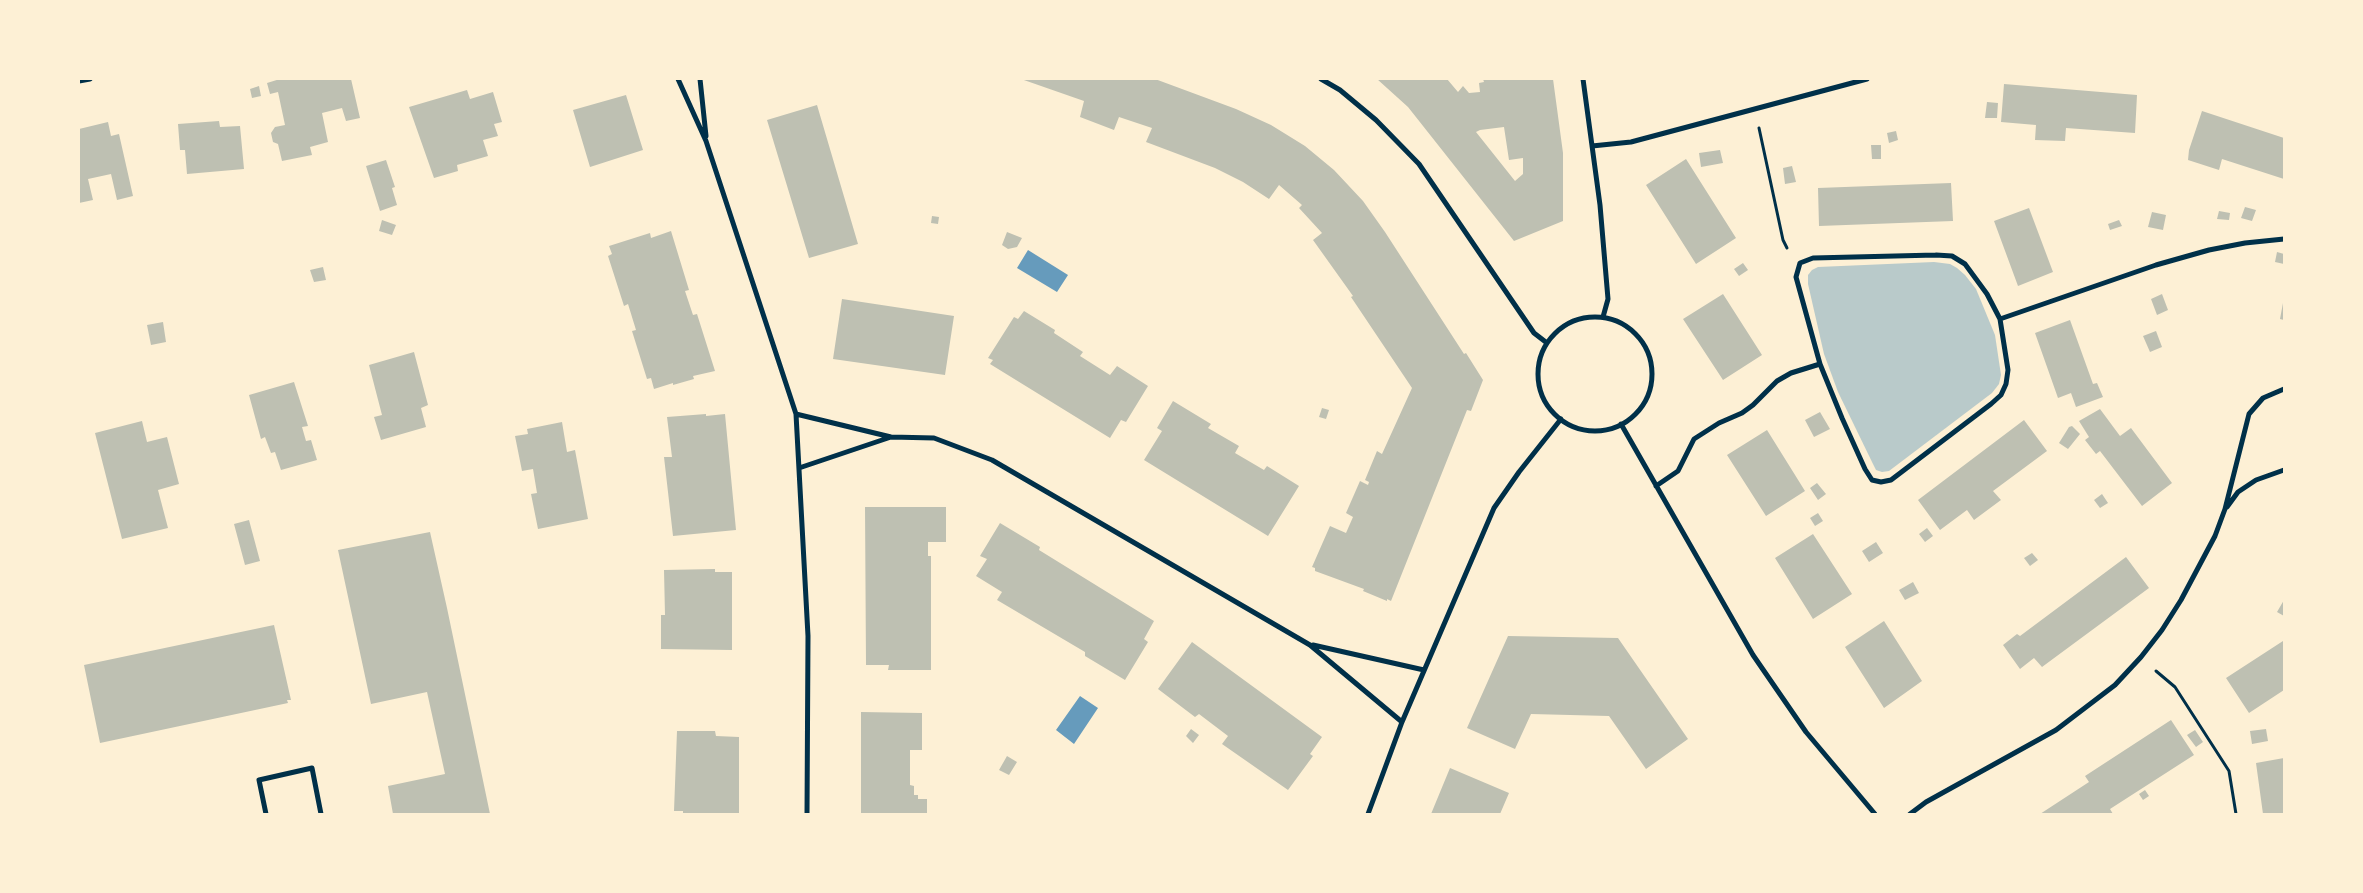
<!DOCTYPE html>
<html>
<head>
<meta charset="utf-8">
<style>
	body { margin:0 }
	#map { position:relative; width:2363px; height:893px; overflow:hidden; background:#fdf0d5; font-family:Spectral,serif }
	canvas { display:block }
	.frame { position:absolute; inset:0; border:80px solid #fdf0d5; pointer-events:none }
</style>
</head>
<body>
<div id="map">
<canvas width="2363" height="893"></canvas>
<div class="frame"></div>
</div>
<script>
const g = document.querySelector('canvas').getContext('2d');
g.lineJoin = 'round';
function fillPath(path, color) { g.fillStyle = color; g.fill(path, 'evenodd'); }
const toPath = rows => new Path2D(rows.map(r => 'M' + r).join(''));
function trace(path, color, width, dash) { g.strokeStyle = color; g.lineWidth = width; g.lineCap = dash ? 'butt' : 'round'; g.setLineDash(dash || []); g.stroke(path); }
fillPath(toPath([
	[1934,262,1950,264,1957,268,1965,275,1976,289,1995,335,2001,375,1999,384,1992,393,1889,471,1882,472,1876,470,1873,464,1838,392,1824,354,1808,284,1808,275,1812,270,1818,267]
]), '#b9caca');
fillPath(toPath([
	[1028,250,1068,275,1057,292,1017,268],
	[1080,696,1098,708,1074,744,1056,730]
]), '#669bbc');
fillPath(toPath([
	[280,79,351,79,360,118,346,121,342,108,322,113,328,142,310,147,312,155,282,161,278,144,273,142,271,133,275,127,285,125,278,92,270,94,267,83],
	[1021,79,1155,79,1236,109,1271,125,1305,146,1334,170,1363,201,1385,232,1464,354,1466,353,1483,380,1471,411,1467,410,1391,601,1387,599,1387,601,1363,591,1364,589,1315,571,1315,568,1312,567,1330,526,1346,533,1353,517,1346,513,1360,481,1368,485,1369,482,1365,480,1377,451,1382,454,1412,388,1351,297,1353,296,1313,240,1322,233,1299,208,1302,205,1279,185,1269,199,1243,182,1215,168,1146,142,1152,128,1119,117,1114,130,1080,117,1084,101],
	[1377,79,1447,79,1458,92,1463,86,1469,93,1480,92,1479,83,1484,82,1483,79,1553,79,1563,153,1563,221,1514,241,1408,107],
	[1504,127,1509,160,1523,158,1523,174,1515,181,1476,132,1480,130],
	[2004,84,2137,95,2135,133,2066,128,2065,141,2035,140,2036,125,2001,122],
	[259,86,261,96,252,98,250,89],
	[467,90,470,99,493,92,502,122,494,124,498,136,483,140,488,156,457,165,458,171,434,178,409,107],
	[626,95,643,150,590,167,573,110],
	[1987,102,1998,103,1997,118,1985,118],
	[817,105,858,244,809,258,767,120],
	[2202,111,2284,138,2284,179,2222,159,2219,170,2188,160,2189,150],
	[219,121,220,127,240,126,244,169,187,174,185,150,180,150,178,124],
	[108,122,111,136,119,134,133,196,117,200,111,174,88,179,93,200,79,203,79,129],
	[1896,131,1898,140,1889,143,1887,133],
	[1871,145,1881,145,1881,159,1872,159],
	[1720,150,1723,163,1701,167,1699,153],
	[1686,159,1736,238,1696,264,1646,185],
	[386,160,395,187,392,188,397,205,380,211,366,166],
	[1792,166,1796,182,1785,184,1783,168],
	[1951,183,1953,221,1819,226,1818,188],
	[2245,207,2256,210,2252,221,2241,218],
	[2029,208,2053,272,2018,286,1994,221],
	[2219,211,2230,213,2229,220,2217,219],
	[2152,212,2166,215,2163,230,2148,227],
	[932,216,939,217,938,224,931,223],
	[382,220,396,225,392,235,379,231],
	[2119,220,2122,226,2110,230,2108,224],
	[671,231,689,290,685,291,693,315,697,314,715,371,693,376,694,379,673,385,673,383,654,389,651,378,647,379,632,331,636,330,628,304,624,306,608,256,612,254,609,246,650,233,651,238],
	[1007,232,1022,238,1017,247,1008,249,1002,245],
	[2277,252,2284,254,2284,264,2275,262],
	[1743,263,1748,270,1739,276,1734,269],
	[323,267,326,280,314,282,310,270],
	[1723,294,1762,355,1723,380,1683,319],
	[2162,294,2168,310,2157,315,2151,299],
	[842,299,954,316,945,375,833,359],
	[2283,303,2284,304,2284,320,2280,319],
	[1024,311,1055,330,1054,333,1083,352,1080,356,1110,375,1117,366,1148,386,1126,422,1121,420,1110,438,990,364,993,360,988,358,1014,317,1018,319],
	[2070,320,2093,384,2097,383,2103,397,2076,407,2071,393,2058,398,2035,333],
	[163,322,166,342,151,345,147,325],
	[2156,331,2162,347,2150,352,2143,336],
	[414,352,428,405,421,408,426,427,381,440,374,417,382,415,369,365],
	[294,382,308,426,302,427,306,441,311,440,317,460,281,470,275,452,271,453,265,437,261,439,249,395],
	[1173,401,1211,424,1208,428,1239,446,1235,453,1264,470,1267,466,1299,486,1268,536,1144,460,1162,431,1157,428],
	[1322,408,1329,410,1326,419,1319,417],
	[2100,409,2120,436,2131,428,2172,483,2142,506,2100,451,2096,454,2085,440,2089,437,2079,421],
	[1820,412,1830,429,1814,437,1805,420],
	[706,414,706,416,725,414,736,530,673,536,664,457,672,457,667,417],
	[2024,420,2047,451,1993,491,2001,500,1974,520,1967,510,1940,530,1918,500],
	[142,421,147,442,167,437,179,484,158,490,168,528,122,539,95,433],
	[562,422,567,452,575,450,588,519,538,529,531,494,537,493,533,469,522,471,515,436,528,434,527,429],
	[2072,426,2080,434,2068,449,2059,443,2069,427],
	[1767,430,1805,491,1766,516,1727,455],
	[1817,483,1826,494,1818,500,1810,488],
	[2102,494,2108,503,2100,508,2094,500],
	[865,507,946,507,946,542,928,542,928,556,931,556,931,670,888,670,889,665,866,665],
	[1818,513,1823,521,1815,526,1810,518],
	[249,520,260,561,245,565,234,524],
	[1000,523,1040,547,1039,550,1154,621,1144,639,1148,642,1125,680,1085,656,1085,652,997,600,1002,592,976,576,987,559,980,556],
	[1927,528,1933,536,1925,542,1919,534],
	[430,532,447,608,490,814,393,814,388,786,445,774,427,692,371,704,338,550],
	[1813,534,1852,594,1813,619,1775,558],
	[1876,542,1883,553,1869,562,1862,551],
	[2032,553,2038,560,2030,566,2024,558],
	[2126,557,2149,588,2042,667,2034,658,2020,669,2003,645,2017,634,2020,636],
	[715,569,715,572,732,572,732,650,661,649,661,615,665,615,664,570],
	[1913,582,1919,593,1905,600,1899,590],
	[2284,600,2284,616,2277,612],
	[1884,621,1922,681,1884,708,1845,647],
	[274,625,291,700,287,700,288,703,100,743,84,665],
	[1508,636,1618,638,1688,739,1646,769,1609,716,1531,714,1515,749,1467,728],
	[2283,641,2284,690,2249,713,2226,678],
	[1192,642,1322,737,1310,754,1313,756,1288,790,1222,744,1228,736,1199,714,1195,717,1158,689],
	[861,712,922,713,922,750,910,750,910,785,914,786,914,795,918,795,918,799,927,799,927,814,861,814],
	[2171,720,2194,755,2110,809,2113,814,2040,814,2089,782,2085,776],
	[1191,729,1199,735,1193,743,1186,736],
	[2266,729,2268,741,2252,744,2250,731],
	[2195,730,2203,742,2196,747,2187,735],
	[677,731,715,731,716,736,739,737,739,814,683,814,683,811,674,811],
	[1007,756,1017,762,1009,775,999,770],
	[2284,758,2284,814,2263,814,2256,763],
	[1450,768,1509,793,1500,814,1431,814],
	[2145,790,2149,796,2143,800,2139,794]
]), '#bec0b2');
trace(toPath([
	[1759,128,1783,240,1787,248],
	[2156,671,2175,687,2229,771,2236,814]
]), '#003049', 3);
trace(toPath([
	[678,79,706,141,796,414,808,636,807,814],
	[700,79,706,136],
	[1321,79,1340,90,1376,120,1419,164,1534,333,1547,343],
	[1583,79,1600,205,1608,299,1603,317],
	[79,81,90,79],
	[1592,146,1631,142,1867,79],
	[1936,255,1952,256,1965,264,1987,294,2000,319,2008,370,2006,384,2001,395,1991,404,1891,480,1881,482,1872,480,1865,469,1842,418,1820,364,1796,277,1800,263,1813,258,1936,255],
	'1538 374a57 57 0 1 1 114 0a57 57 0 1 1-114 0Z',
	[2000,319,2156,265,2209,250,2245,243,2284,239],
	[796,414,891,437,934,438,992,460,1310,645,1402,722],
	[1621,424,1753,655,1806,732,1875,814],
	[799,468,891,437],
	[1656,486,1678,471,1694,439,1719,423,1742,413,1753,405,1777,381,1791,373,1820,364],
	[2227,507,2238,492,2256,480,2284,470],
	[1313,645,1424,670],
	[266,814,259,780,312,768,321,814],
	[1368,814,1402,722,1494,508,1519,472,1561,419],
	[1910,814,1926,802,2056,730,2115,685,2141,657,2162,630,2181,600,2215,536,2225,509,2249,414,2263,398,2284,389]
]), '#003049', 5);
</script>
</body>
</html>
